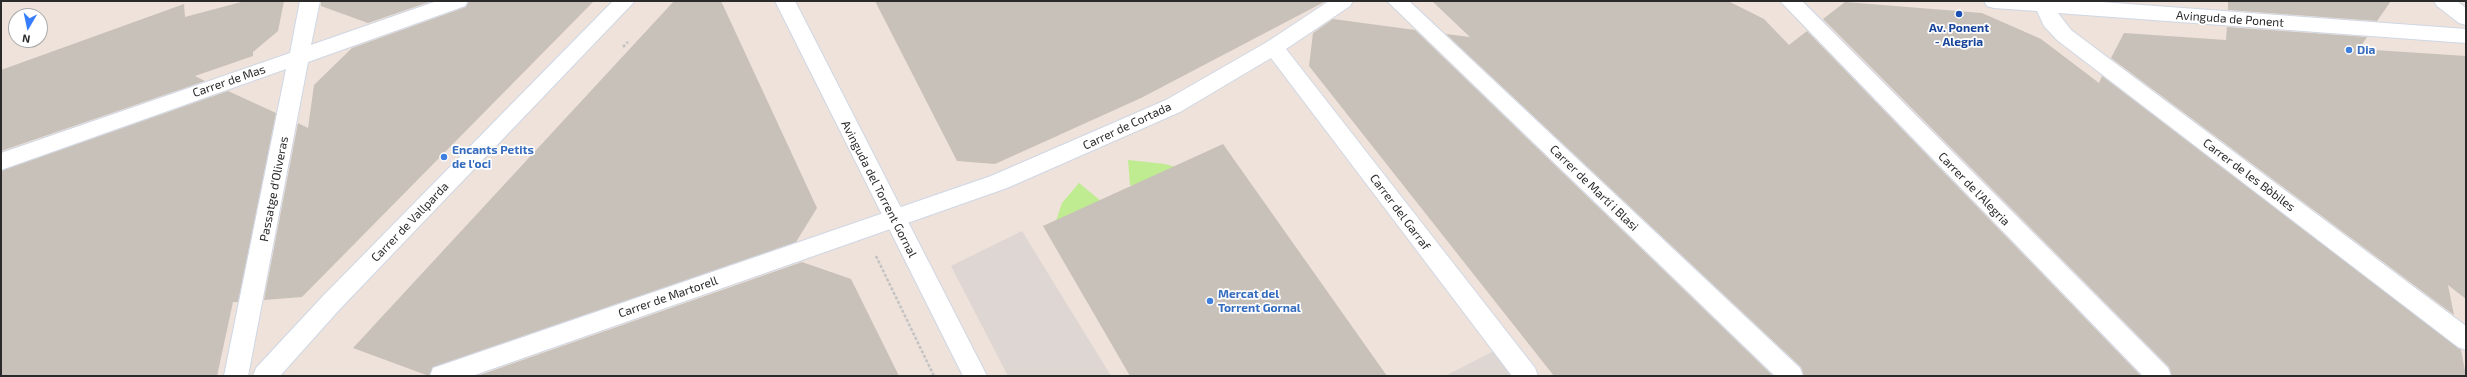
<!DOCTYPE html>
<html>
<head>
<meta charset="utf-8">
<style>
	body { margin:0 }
	#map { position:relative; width:2467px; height:377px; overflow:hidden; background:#eee2da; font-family:"Exo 2",sans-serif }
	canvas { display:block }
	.frame { position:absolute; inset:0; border:2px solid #2a2a2a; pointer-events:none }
	.north { position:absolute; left:8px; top:8px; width:40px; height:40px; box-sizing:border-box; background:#fff; border:1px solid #aaa; border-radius:50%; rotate:189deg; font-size:11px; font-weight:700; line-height:16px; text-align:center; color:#2a2a2a }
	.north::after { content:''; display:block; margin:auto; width:14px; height:18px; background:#367eff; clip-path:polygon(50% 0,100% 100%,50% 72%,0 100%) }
</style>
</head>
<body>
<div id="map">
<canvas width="2467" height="377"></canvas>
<div class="frame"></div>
<div class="north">N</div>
</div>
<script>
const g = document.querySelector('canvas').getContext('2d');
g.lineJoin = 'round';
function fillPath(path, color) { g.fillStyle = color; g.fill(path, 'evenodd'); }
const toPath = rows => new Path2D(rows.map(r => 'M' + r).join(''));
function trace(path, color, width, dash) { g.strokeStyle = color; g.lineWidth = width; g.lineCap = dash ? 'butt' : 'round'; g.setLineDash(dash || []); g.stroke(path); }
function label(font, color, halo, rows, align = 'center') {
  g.font = font + ' "Exo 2",sans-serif'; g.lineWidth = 3.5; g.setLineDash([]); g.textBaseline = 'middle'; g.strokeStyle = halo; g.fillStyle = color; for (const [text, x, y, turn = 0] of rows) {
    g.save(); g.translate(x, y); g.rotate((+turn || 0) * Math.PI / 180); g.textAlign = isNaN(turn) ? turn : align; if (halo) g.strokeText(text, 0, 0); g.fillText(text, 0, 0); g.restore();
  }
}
fillPath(toPath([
	[1128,160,1165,164,1179,168,1136,186,1130,185],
	[1079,183,1101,201,1056,221,1062,203]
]), '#bfeb91');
fillPath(toPath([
	[1022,231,1111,376,1008,376,951,266],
	[1494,351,1514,376,1445,376]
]), '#ddd6d2');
fillPath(toPath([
	[245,1,284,1,278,31,253,52,253,56,195,76,205,81,1,151,1,70,184,4,185,17],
	[321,1,432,1,368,23,321,6],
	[469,1,594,1,302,297,264,300,298,123,308,128,314,85,352,48,466,7],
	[674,1,721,1,817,208,796,242,433,367,429,376,353,348],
	[875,1,1326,1,1141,98,995,164,957,161],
	[1432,1,1728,1,1764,19,1789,45,1807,31,2141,376,1804,376,1801,367,1446,34,1470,37],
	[2228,1,2391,1,2377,21,2228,10],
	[1845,2,1982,13,2041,39,2099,83,2102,76,2461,350,2466,376,2172,376,2169,367,1823,19],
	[1333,19,1415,30,1773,376,1554,376,1309,66,1313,33],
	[2227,27,2367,37,2359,49,2466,56,2466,299,2448,285,2454,315,2111,58,2124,33,2226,40],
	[228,91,276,113,238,302,233,302,217,376,1,376,1,171],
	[1223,144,1387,376,1130,376,1043,226],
	[802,262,851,279,899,376,477,376]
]), '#c8c1b9');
const street = toPath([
	[300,1,320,1,311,45,437,1,468,1,465,6,308,62,248,376,224,376,286,69,1,170,1,153,290,53,300,1],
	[613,1,635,1,339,310,280,376,253,376,256,368,323,296,613,1],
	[1329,1,1353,1,1350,6,1286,49,1535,368,1538,376,1512,376,1271,58,1180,112,1007,188,472,376,430,376,433,368,442,365,991,176,1166,100,1267,42,1329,1],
	[1387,1,1409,1,1800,368,1803,376,1775,376,1387,1],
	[1780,1,1802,1,2168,368,2171,376,2143,376,1780,1],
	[1984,1,2088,1,2466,29,2466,43,2058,13,2071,30,2466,326,2466,350,2458,347,2057,40,2044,26,2037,11,1994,8,1987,6,1984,1],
	[2434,1,2457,1,2466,8,2466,25,2459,23,2437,6,2434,1]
]);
const secondary = toPath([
	[775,1,795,1,987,376,963,376,775,1]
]);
trace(street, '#cfd7e5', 2);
trace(secondary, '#cfd7e5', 2);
trace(toPath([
	[623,47,628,42],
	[876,256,934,376]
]), '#c3c3c3', 2.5, [3, 2]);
fillPath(street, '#fff');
fillPath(secondary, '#fff');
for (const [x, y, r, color] of [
	[1959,14,4,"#1a4fb4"],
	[2349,50,4,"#3f7fe0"],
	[444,157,4,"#3f7fe0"],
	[1210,301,4,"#3f7fe0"]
]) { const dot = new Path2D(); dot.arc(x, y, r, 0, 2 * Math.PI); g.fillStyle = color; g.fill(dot); trace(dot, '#fff', 1.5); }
label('12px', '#2a2a2a', '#fff', [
	["Avinguda de Ponent",2230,19,4],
	["Carrer de Mas",229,81,-19],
	["Carrer de Cortada",1127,126,-25],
	["Carrer de les Bòbiles",2249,175,37],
	["Carrer de Martí i Blasi",1594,188,44],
	["Passatge d'Oliveras",274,189,-79],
	["Avinguda del Torrent Gornal",879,189,63],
	["Carrer de l'Alegria",1974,189,46],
	["Carrer del Garraf",1400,212,53],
	["Carrer de Vallparda",410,222,-46],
	["Carrer de Martorell",668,297,-19]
]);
label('bold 12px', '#164399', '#fff', [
	["Av. Ponent",1959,28],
	["- Alegria",1959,42]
]);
label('bold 12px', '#366cbe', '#fff', [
	["Dia",2357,50],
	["Encants Petits",452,150],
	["de l'oci",452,164],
	["Mercat del",1218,294],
	["Torrent Gornal",1218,308]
], 'left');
</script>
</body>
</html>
